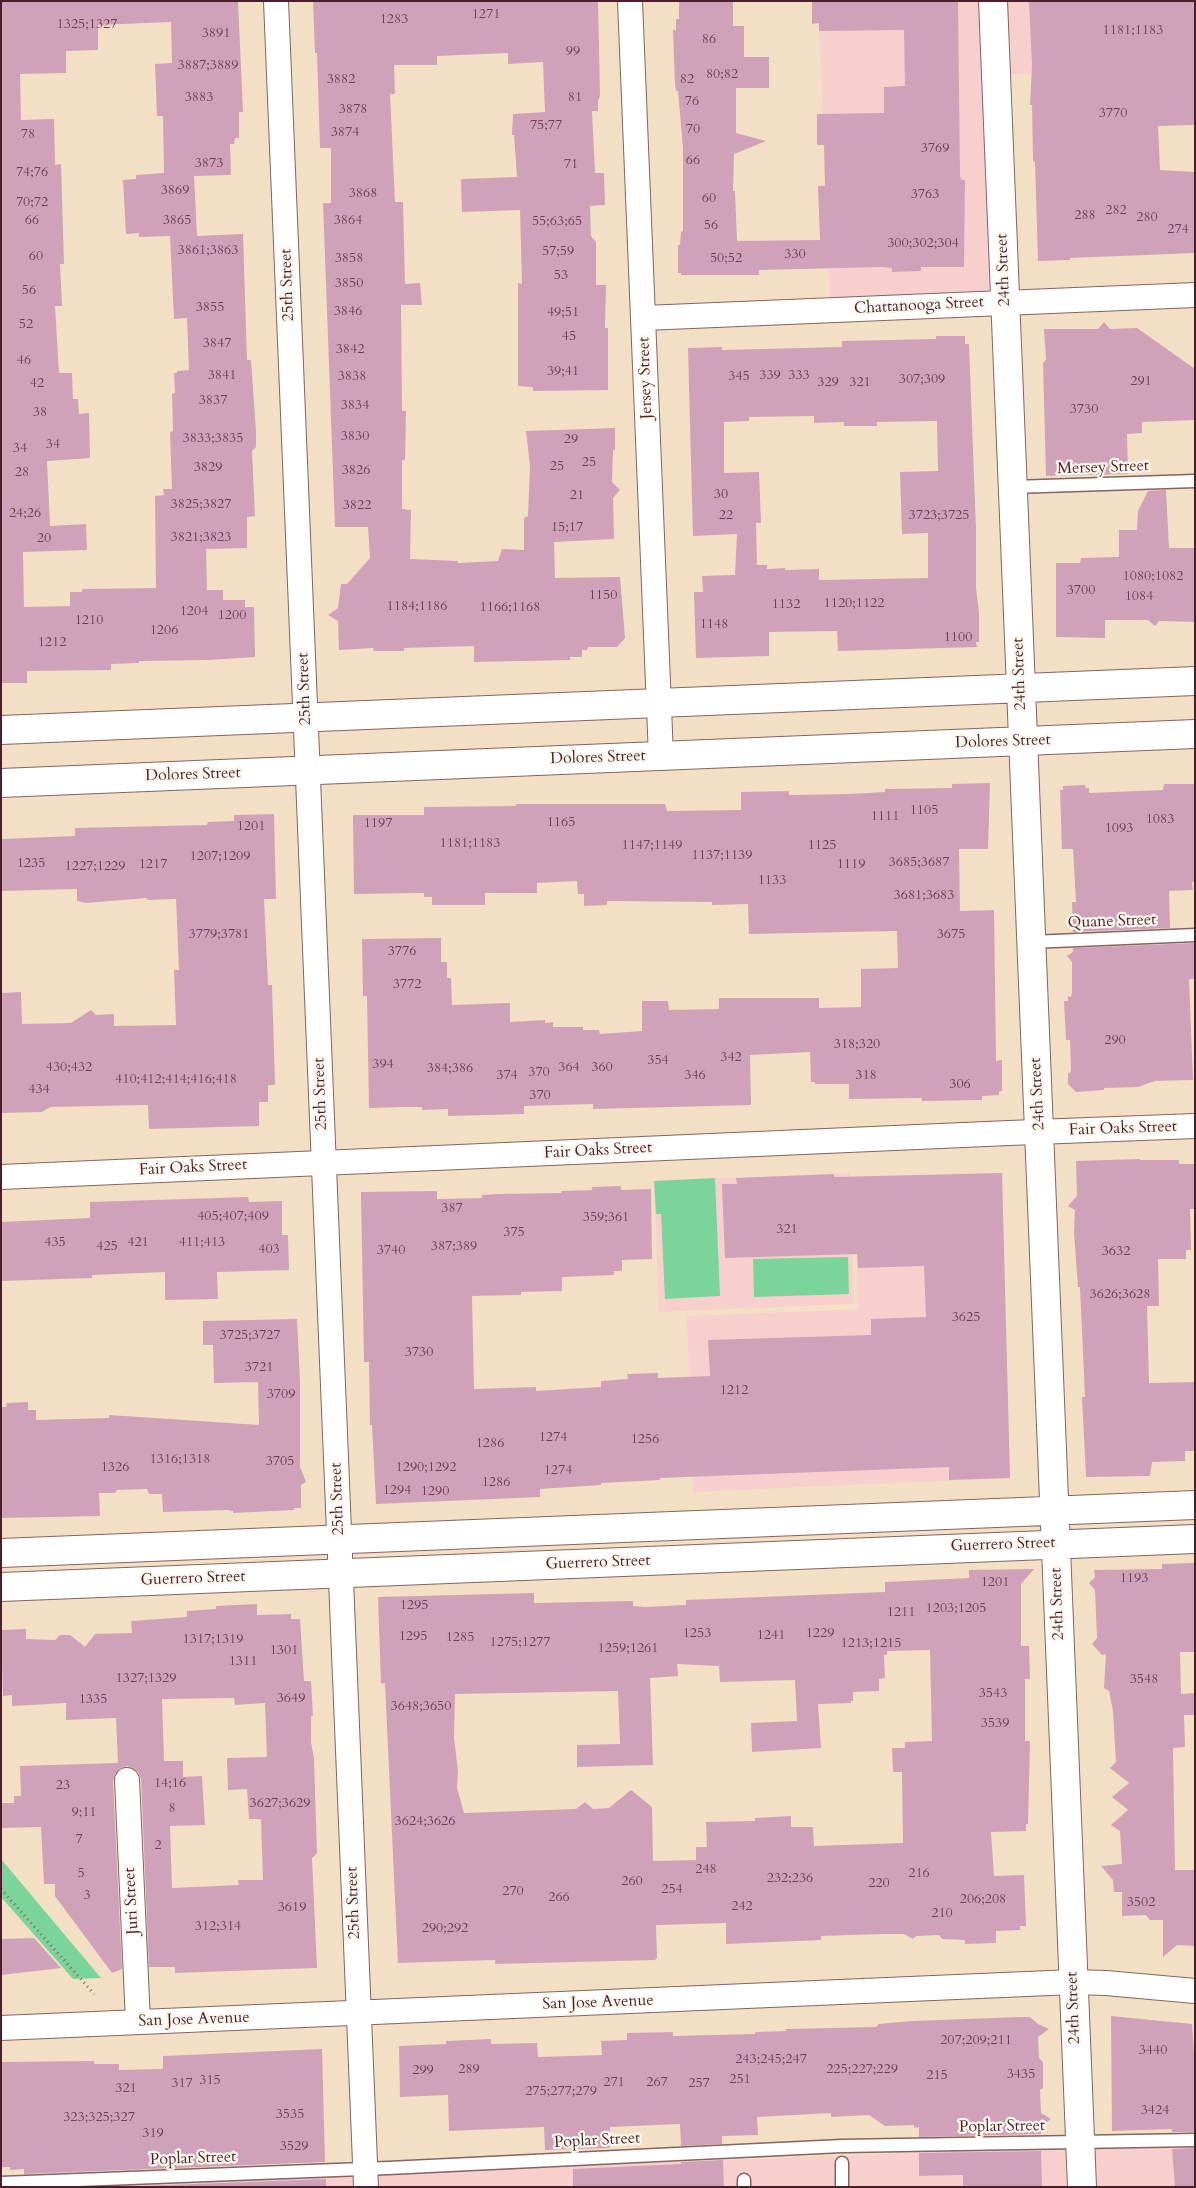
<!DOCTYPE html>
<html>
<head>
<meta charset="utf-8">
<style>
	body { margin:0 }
	#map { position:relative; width:1196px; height:2188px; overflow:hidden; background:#f3e0c4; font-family:Cardo,serif }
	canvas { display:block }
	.frame { position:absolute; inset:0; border:2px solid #4a1f2b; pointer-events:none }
</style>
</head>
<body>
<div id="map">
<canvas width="1196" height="2188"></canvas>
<div class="frame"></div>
</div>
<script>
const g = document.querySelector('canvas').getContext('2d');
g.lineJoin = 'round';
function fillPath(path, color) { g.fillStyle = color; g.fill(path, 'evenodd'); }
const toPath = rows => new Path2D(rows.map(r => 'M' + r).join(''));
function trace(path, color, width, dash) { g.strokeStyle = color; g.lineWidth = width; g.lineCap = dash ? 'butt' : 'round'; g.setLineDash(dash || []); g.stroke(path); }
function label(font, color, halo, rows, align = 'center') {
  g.font = font + ' Cardo,serif'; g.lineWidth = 4.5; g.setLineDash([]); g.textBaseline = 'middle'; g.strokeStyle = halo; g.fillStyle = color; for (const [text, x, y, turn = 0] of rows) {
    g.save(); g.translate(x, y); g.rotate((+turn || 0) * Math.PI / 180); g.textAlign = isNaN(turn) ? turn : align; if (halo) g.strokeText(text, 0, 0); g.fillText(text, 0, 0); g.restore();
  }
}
fillPath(toPath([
	[818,1,1156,1,1158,68,988,75,997,296,830,304],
	[850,1173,854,1304,659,1312,654,1181],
	[1002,1173,1010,1478,693,1492,687,1316,858,1309,855,1177],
	[1195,2141,1195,2187,11,2187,884,2154]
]), '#f7d0ce');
fillPath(toPath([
	[715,1178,720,1296,665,1299,661,1214,656,1214,654,1181],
	[848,1257,849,1294,754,1297,753,1259],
	[1,1859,101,1978,73,1979,1,1897]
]), '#7bd59b');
fillPath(toPath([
	[1,1,238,1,243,112,239,112,239,138,235,138,234,144,230,144,231,175,194,176,197,236,243,234,247,360,251,360,256,431,256,447,252,451,255,516,247,517,247,548,206,549,207,590,223,590,223,600,245,600,245,607,254,607,255,657,208,660,139,661,139,663,111,664,111,670,27,671,27,683,1,683],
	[171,22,172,63,155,64,157,116,163,116,164,173,136,175,136,179,123,180,126,234,139,233,139,237,170,236,174,319,187,318,189,370,177,371,177,373,174,373,175,393,172,394,173,431,170,432,172,489,163,489,164,495,155,496,156,588,82,589,82,592,70,592,70,606,24,607,23,552,87,550,86,524,50,526,47,461,90,458,89,413,79,414,78,399,73,399,72,373,59,373,55,306,62,306,60,264,64,264,61,164,55,165,54,119,21,120,20,74,66,73,66,51,98,50,98,25],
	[313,1,598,1,600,96,598,101,598,111,592,111,595,173,604,173,605,205,590,206,591,236,596,242,596,285,606,285,605,328,608,328,608,390,533,391,533,387,518,386,518,283,522,284,520,210,462,212,461,179,517,177,514,135,512,135,513,114,545,112,543,62,508,64,508,53,437,56,437,65,394,65,395,94,390,94,395,202,403,202,405,284,420,283,422,305,401,305,402,411,406,411,405,460,402,460,402,509,411,510,410,559,458,561,458,563,498,561,502,549,524,550,524,518,528,516,530,466,526,431,615,428,615,450,613,450,612,482,620,490,613,498,614,539,554,542,555,578,620,577,625,638,617,647,588,647,587,650,582,650,582,657,570,657,570,660,474,662,474,646,404,648,404,651,374,651,373,648,339,650,338,621,328,615,338,608,341,584,347,584,370,558,368,527,335,527,323,203,331,203,331,148,320,148,317,53,315,53],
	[679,1,733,1,733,26,744,26,744,57,769,57,769,88,736,88,736,133,766,141,734,154,733,191,735,191,737,241,820,240,818,186,825,186,824,145,817,145,817,114,884,113,884,87,905,86,904,30,819,31,819,23,812,24,812,1,958,1,960,177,962,180,965,180,964,267,921,267,921,271,892,272,892,268,882,267,759,270,759,275,681,275,681,273,678,273,678,245,680,245,681,232,683,231,683,148,678,91,676,91,675,84,673,30,676,30,676,19,679,19],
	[1029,1,1195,1,1195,125,1158,126,1160,170,1195,172,1195,253,1070,258,1070,260,1038,261,1035,162,1033,161,1032,105,1030,105,1032,66],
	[1104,322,1110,329,1137,328,1195,369,1195,420,1142,422,1142,433,1127,434,1128,474,1046,476,1043,363,1046,360,1044,329,1098,329],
	[936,336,965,336,965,344,969,344,976,529,976,588,979,613,979,642,976,642,977,647,838,651,837,631,769,632,769,656,696,658,694,592,703,592,702,576,735,575,737,534,693,536,688,348,722,347,722,350,842,347,842,341,936,339],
	[814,416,814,423,844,422,844,426,877,426,877,422,937,421,938,471,900,472,902,534,928,533,928,578,819,580,819,569,785,570,785,568,767,569,767,565,757,565,756,523,761,523,759,472,724,473,724,422,749,421,749,417],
	[1166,490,1169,548,1195,548,1195,622,1159,621,1155,626,1148,620,1105,620,1105,638,1056,637,1056,563,1080,563,1081,558,1119,557,1119,530,1137,530,1138,511,1148,491],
	[990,783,988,849,959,849,960,911,994,910,996,1061,1002,1060,1002,1091,999,1091,999,1095,982,1096,982,1100,922,1101,922,1098,849,1099,849,1084,815,1084,815,1082,811,1082,810,1052,750,1055,751,1105,593,1109,593,1104,524,1106,524,1114,448,1116,448,1109,422,1110,422,1107,402,1107,369,1108,367,996,363,996,362,939,441,938,441,962,447,962,447,978,451,978,452,1005,510,1003,510,1022,545,1020,545,1023,553,1022,553,1027,583,1027,583,1030,599,1030,600,1034,642,1031,642,1001,668,1001,669,1010,719,1009,719,998,819,998,819,1008,861,1007,861,969,898,968,897,931,749,934,748,904,712,905,712,902,607,901,607,905,584,906,584,894,578,894,577,881,537,883,537,893,485,893,485,905,432,905,432,897,424,897,424,893,354,894,353,815,424,815,424,807,516,806,516,804,665,804,667,811,741,810,741,792,789,791,789,795,849,794,885,792,885,789,952,788,952,784],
	[1164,784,1195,784,1195,882,1192,882,1193,890,1169,891,1170,928,1073,932,1072,902,1076,902,1073,849,1062,849,1060,790,1063,790,1063,786,1085,785,1086,788,1089,788,1089,793,1163,790],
	[274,814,276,899,264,899,268,985,272,985,275,1085,268,1085,268,1102,259,1102,259,1126,149,1129,148,1105,145,1105,50,1107,42,1112,1,1113,1,993,21,992,22,1024,71,1023,91,1010,96,1015,114,1014,114,1026,176,1025,174,970,179,970,176,899,147,900,147,898,86,903,77,901,77,889,1,891,1,839,75,836,75,828,207,825,208,822,234,821,234,815],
	[1195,943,1195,979,1189,979,1193,1080,1155,1081,1138,1087,1104,1088,1104,1090,1076,1092,1068,1084,1068,1074,1071,1071,1070,1040,1066,1040,1064,1001,1068,1001,1068,996,1071,997,1072,992,1072,962,1067,956,1073,952,1073,948],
	[1140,1159,1140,1160,1179,1160,1179,1164,1195,1164,1195,1209,1190,1209,1191,1250,1186,1250,1186,1259,1158,1259,1159,1306,1147,1306,1149,1383,1194,1382,1195,1451,1185,1451,1185,1461,1152,1462,1150,1476,1086,1477,1082,1397,1085,1397,1080,1287,1078,1287,1074,1232,1075,1210,1068,1206,1077,1196,1076,1161],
	[1002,1173,1010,1478,949,1480,949,1467,660,1478,660,1480,601,1483,601,1485,540,1489,540,1497,376,1504,372,1425,370,1425,369,1362,364,1362,361,1192,437,1191,437,1199,482,1198,482,1195,498,1194,561,1193,561,1191,592,1190,592,1187,621,1186,621,1190,651,1189,652,1259,622,1260,622,1271,614,1271,614,1275,562,1277,562,1291,521,1292,521,1295,472,1296,474,1389,536,1387,536,1391,601,1387,601,1381,628,1379,627,1374,658,1373,658,1378,710,1376,708,1340,871,1335,871,1319,926,1317,924,1266,858,1268,857,1254,725,1258,722,1184,737,1184,736,1178,834,1174,834,1177],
	[248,1197,249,1202,282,1201,282,1235,288,1235,289,1270,217,1272,218,1299,165,1300,165,1272,92,1275,92,1278,1,1281,1,1222,90,1218,90,1202],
	[297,1319,300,1381,300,1467,306,1482,301,1485,301,1508,294,1508,294,1510,233,1513,233,1511,227,1510,163,1512,162,1494,149,1494,147,1489,117,1490,115,1493,99,1493,100,1516,1,1518,1,1407,6,1407,7,1403,28,1402,28,1410,36,1410,36,1420,109,1418,109,1415,259,1425,258,1382,214,1383,213,1345,203,1345,203,1321],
	[1195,1563,1195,1652,1180,1652,1181,1694,1195,1693,1195,1715,1184,1715,1185,1747,1173,1748,1175,1870,1195,1870,1195,1946,1177,1945,1163,1957,1163,1920,1150,1920,1146,1915,1122,1916,1122,1892,1114,1892,1113,1880,1101,1866,1122,1864,1120,1831,1111,1825,1128,1810,1112,1797,1129,1783,1110,1768,1116,1762,1113,1711,1109,1691,1104,1688,1106,1654,1102,1655,1092,1644,1097,1638,1095,1590,1089,1583,1095,1577,1094,1570,1162,1569,1162,1564],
	[1034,1569,1021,1584,1021,1646,1029,1646,1030,1679,1025,1679,1025,1741,1030,1741,1028,1824,1026,1824,1026,1831,991,1832,994,1876,1024,1875,1026,1926,1020,1926,1020,1930,996,1931,996,1943,965,1944,965,1940,942,1939,939,1935,916,1936,913,1939,904,1934,884,1934,821,1936,821,1940,726,1944,726,1923,656,1925,657,1958,655,1960,495,1964,495,1960,398,1963,385,1683,381,1684,378,1597,534,1593,534,1603,633,1601,633,1606,645,1607,686,1605,686,1600,885,1592,885,1582,969,1578,969,1570],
	[930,1650,932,1741,905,1742,905,1748,892,1748,893,1772,902,1772,903,1843,814,1846,813,1827,791,1827,791,1816,755,1818,755,1821,706,1822,707,1847,696,1847,696,1860,653,1861,652,1807,631,1790,609,1808,593,1809,585,1802,576,1809,464,1813,457,1788,458,1771,454,1738,455,1694,618,1691,620,1744,577,1745,577,1767,653,1765,650,1678,678,1676,677,1664,719,1666,720,1682,795,1680,797,1721,751,1723,752,1752,821,1748,818,1704,851,1703,851,1701,853,1701,853,1692,879,1691,879,1679,885,1678,884,1655,887,1655,887,1651],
	[257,1604,257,1615,291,1614,291,1619,300,1619,304,1681,311,1681,313,1716,311,1716,311,1742,314,1759,317,1853,312,1858,317,1968,175,1973,175,1967,149,1967,141,1779,138,1772,133,1768,127,1766,119,1769,115,1774,113,1781,122,1969,112,1973,55,1896,55,1884,44,1884,41,1827,1,1828,1,1803,14,1803,14,1796,21,1796,20,1766,118,1763,116,1718,66,1720,66,1703,12,1706,12,1695,3,1696,1,1630,26,1629,26,1639,55,1640,60,1635,70,1635,85,1647,95,1634,132,1633,131,1621,187,1617,187,1611,216,1609,216,1606],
	[234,1698,235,1705,265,1703,267,1757,227,1758,228,1790,247,1789,249,1819,261,1819,263,1880,238,1880,239,1885,172,1888,170,1826,205,1825,202,1776,183,1777,183,1761,164,1761,162,1699],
	[34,1938,61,1968,1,1975,1,1939],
	[1111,2016,1192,2024,1195,2066,1195,2132,1172,2132,1172,2129,1112,2131],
	[1020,2017,1030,2017,1038,2024,1049,2029,1038,2037,1039,2058,1043,2062,1043,2088,1040,2090,1041,2113,1051,2119,1041,2126,1041,2134,919,2137,919,2127,914,2128,914,2125,885,2126,869,2115,831,2117,831,2113,757,2117,758,2135,722,2136,722,2144,681,2146,680,2124,610,2127,610,2148,545,2150,544,2127,449,2131,448,2095,400,2097,399,2046,446,2044,446,2041,491,2039,491,2044,537,2043,538,2057,602,2055,601,2041,627,2040,627,2033,673,2032,673,2036,755,2034,755,2032,786,2031,786,2029,876,2027,879,2024,912,2021],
	[322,2049,325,2162,24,2174,24,2169,10,2170,10,2167,1,2167,2,2062,94,2061,94,2064,119,2064,119,2070,163,2069,163,2056],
	[1195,2148,1195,2187,1175,2187,1172,2149],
	[1041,2151,1042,2187,963,2187,963,2175,919,2176,919,2153],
	[723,2160,724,2187,573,2187,573,2169,681,2164,681,2162],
	[326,2179,326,2187,114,2187]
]), '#cfa2ba');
const lane = toPath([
	[1013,487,1195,481],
	[1031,942,1195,935],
	[842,2163,842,2187],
	[744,2180,744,2187],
	[1,2183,388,2168,842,2146,1195,2140]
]);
const street = toPath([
	[276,1,366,2187],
	[630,1,661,756],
	[644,318,1195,295],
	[1,1177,1009,1133,1195,1126],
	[127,1780,138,2022],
	[1,2028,1073,1982,1106,1983,1195,1991]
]);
const secondary = toPath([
	[993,1,1082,2187],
	[1,730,1195,681],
	[1,783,1195,734],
	[1,1553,1195,1505],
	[1,1587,1195,1539]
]);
trace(lane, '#856361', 15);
trace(street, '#856361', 26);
trace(secondary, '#856361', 30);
trace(toPath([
	[1,1889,94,1994]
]), '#856361', 3, [1, 4]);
trace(lane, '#fff', 12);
trace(street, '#fff', 24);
trace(secondary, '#fff', 28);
label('14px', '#6b404f', null, [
	["1271",486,15],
	["1283",394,20],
	["1325;1327",87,25],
	["1181;1183",1133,31],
	["3891",216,34],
	["86",709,40],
	["99",573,52],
	["3887;3889",208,66],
	["80;82",722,75],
	["3882",341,80],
	["82",687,80],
	["3883",199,98],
	["81",575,98],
	["76",692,102],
	["3878",353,110],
	["3770",1113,114],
	["75;77",546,126],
	["70",693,130],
	["3874",345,133],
	["78",28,135],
	["3769",935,149],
	["66",693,161],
	["3873",209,164],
	["71",571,165],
	["74;76",32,173],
	["3869",175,191],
	["3868",363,194],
	["3763",925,195],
	["60",709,199],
	["70;72",32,203],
	["282",1116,211],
	["288",1085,216],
	["280",1147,218],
	["66",32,221],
	["3865",177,221],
	["3864",348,221],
	["55;63;65",557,222],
	["56",711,226],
	["274",1178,230],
	["300;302;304",923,244],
	["3861;3863",208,251],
	["57;59",558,252],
	["330",795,255],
	["60",36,257],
	["3858",349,259],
	["50;52",726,259],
	["53",561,276],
	["3850",349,284],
	["56",29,291],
	["3855",210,308],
	["3846",348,312],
	["49;51",563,313],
	["52",26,325],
	["45",569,337],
	["3847",217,344],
	["3842",350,350],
	["46",24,361],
	["39;41",563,372],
	["3841",222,376],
	["339",770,376],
	["333",799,376],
	["3838",352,377],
	["345",739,377],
	["307;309",922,380],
	["291",1141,382],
	["329",828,383],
	["321",860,383],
	["42",37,384],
	["3837",213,401],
	["3834",355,406],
	["3730",1084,410],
	["38",40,413],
	["3830",355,437],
	["3833;3835",213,439],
	["29",571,440],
	["34",53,445],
	["34",20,449],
	["25",589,463],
	["25",557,467],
	["3829",208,468],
	["3826",356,471],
	["28",22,473],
	["30",721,495],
	["21",577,496],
	["3825;3827",201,505],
	["3822",357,506],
	["24;26",25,514],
	["22",726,516],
	["3723;3725",939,516],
	["15;17",567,528],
	["3821;3823",201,538],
	["20",44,539],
	["1080;1082",1153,577],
	["3700",1081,591],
	["1150",603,596],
	["1084",1139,597],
	["1120;1122",854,604],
	["1132",786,605],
	["1184;1186",417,607],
	["1166;1168",510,608],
	["1204",194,612],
	["1200",232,616],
	["1210",89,621],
	["1148",714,625],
	["1206",164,631],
	["1100",958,638],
	["1212",52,643],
	["1105",924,811],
	["1111",885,817],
	["1083",1160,820],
	["1165",561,823],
	["1197",378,824],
	["1201",251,827],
	["1093",1119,829],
	["1181;1183",470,844],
	["1147;1149",652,846],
	["1125",822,846],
	["1137;1139",722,856],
	["1207;1209",220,857],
	["3685;3687",919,863],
	["1235",31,864],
	["1217",153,865],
	["1119",851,865],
	["1227;1229",95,867],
	["1133",772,881],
	["3681;3683",924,896],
	["3779;3781",219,935],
	["3675",951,935],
	["3776",402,952],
	["3772",407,985],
	["290",1115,1041],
	["318;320",857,1045],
	["342",731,1058],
	["354",658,1061],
	["394",383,1065],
	["430;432",69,1068],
	["364",569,1068],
	["360",602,1068],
	["384;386",450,1069],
	["370",539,1073],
	["374",507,1076],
	["346",695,1076],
	["318",866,1076],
	["410;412;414;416;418",176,1080],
	["306",960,1085],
	["434",39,1090],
	["370",540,1096],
	["387",452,1209],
	["405;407;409",233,1217],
	["359;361",606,1218],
	["321",787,1230],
	["375",514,1233],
	["435",55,1243],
	["421",138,1243],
	["411;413",202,1243],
	["425",107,1247],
	["387;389",454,1247],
	["403",269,1250],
	["3740",391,1251],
	["3632",1116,1252],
	["3626;3628",1120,1295],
	["3625",966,1318],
	["3725;3727",250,1336],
	["3730",419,1353],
	["3721",259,1368],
	["1212",734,1391],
	["3709",281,1395],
	["1274",553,1438],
	["1256",645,1440],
	["1286",490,1444],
	["1316;1318",180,1460],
	["3705",280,1462],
	["1326",115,1468],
	["1290;1292",426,1468],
	["1274",558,1471],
	["1286",496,1483],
	["1294",397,1491],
	["1290",435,1492],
	["1193",1134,1579],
	["1201",995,1583],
	["1295",414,1606],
	["1203;1205",956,1609],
	["1211",901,1613],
	["1253",697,1634],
	["1229",820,1634],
	["1241",771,1636],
	["1295",413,1637],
	["1285",460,1638],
	["1317;1319",213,1640],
	["1275;1277",520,1643],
	["1213;1215",871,1644],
	["1259;1261",628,1649],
	["1301",284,1651],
	["1311",243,1662],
	["1327;1329",146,1679],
	["3548",1144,1680],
	["3543",993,1694],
	["3649",291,1699],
	["1335",93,1700],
	["3648;3650",421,1707],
	["3539",995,1724],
	["14;16",170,1784],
	["23",63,1786],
	["3627;3629",280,1804],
	["8",172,1809],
	["9;11",84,1813],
	["3624;3626",425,1822],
	["7",79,1840],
	["2",158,1846],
	["248",706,1870],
	["5",81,1874],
	["216",919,1874],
	["232;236",790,1879],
	["260",632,1882],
	["220",879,1884],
	["254",672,1890],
	["270",513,1892],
	["3",87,1896],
	["266",559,1898],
	["206;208",983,1900],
	["3502",1141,1903],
	["242",742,1907],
	["3619",292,1908],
	["210",942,1914],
	["312;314",218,1927],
	["290;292",445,1929],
	["207;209;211",976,2041],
	["3440",1153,2051],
	["243;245;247",771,2060],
	["289",469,2070],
	["225;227;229",862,2070],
	["299",423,2071],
	["3435",1021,2075],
	["215",937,2076],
	["251",740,2080],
	["315",210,2081],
	["271",614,2083],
	["267",657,2083],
	["317",182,2084],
	["257",699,2084],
	["321",126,2089],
	["275;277;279",561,2092],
	["3424",1155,2111],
	["3535",290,2115],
	["323;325;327",99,2118],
	["319",153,2134],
	["3529",294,2147]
]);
label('16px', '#4a1f2b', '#fbf7ec', [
	["24th Street",1004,270,-92],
	["25th Street",288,285,-92],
	["Chattanooga Street",919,306,-3],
	["Jersey Street",646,378,-92],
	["Mersey Street",1103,468,-2],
	["24th Street",1020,674,-92],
	["25th Street",305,689,-92],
	["Dolores Street",1003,742,-2],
	["Dolores Street",598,758,-2],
	["Dolores Street",193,775,-2],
	["Quane Street",1112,922,-2],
	["25th Street",321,1094,-92],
	["24th Street",1038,1094,-93],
	["Fair Oaks Street",1123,1129,-2],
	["Fair Oaks Street",598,1151,-3],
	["Fair Oaks Street",193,1168,-3],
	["25th Street",338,1499,-92],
	["Guerrero Street",1003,1545,-2],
	["Guerrero Street",598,1563,-2],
	["Guerrero Street",193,1579,-2],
	["24th Street",1058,1604,-92],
	["Juri Street",132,1901,-93],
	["25th Street",354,1903,-92],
	["San Jose Avenue",598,2003,-2],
	["24th Street",1074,2008,-92],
	["San Jose Avenue",194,2020,-2],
	["Poplar Street",1002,2127,-1],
	["Poplar Street",597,2141,-3],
	["Poplar Street",193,2159,-2]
]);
</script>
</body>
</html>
